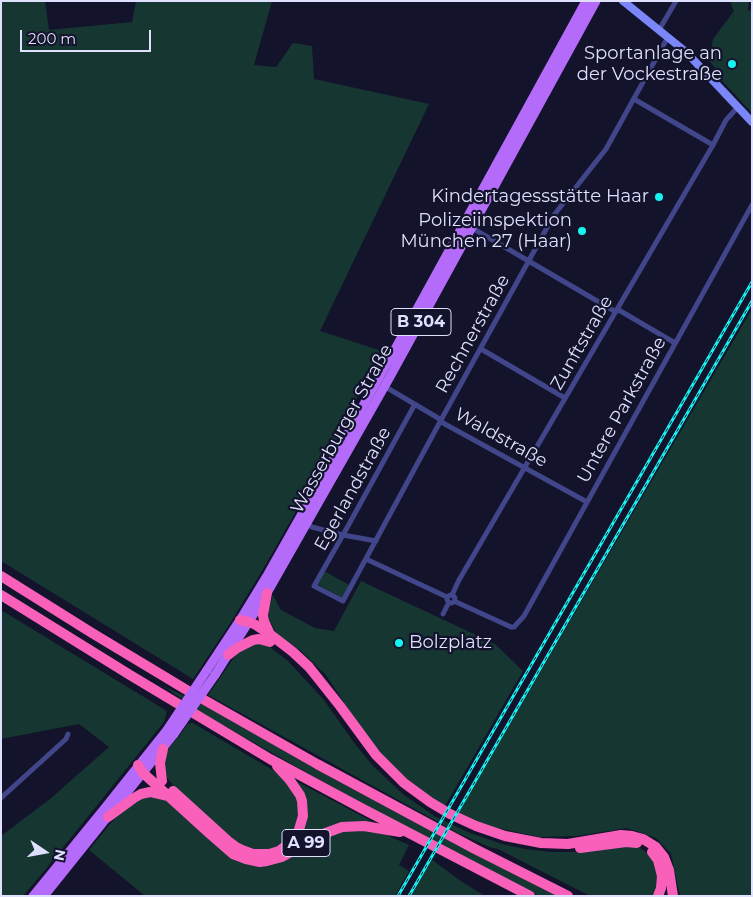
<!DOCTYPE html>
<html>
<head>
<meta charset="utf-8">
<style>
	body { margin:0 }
	#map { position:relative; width:753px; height:897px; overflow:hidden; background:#14132c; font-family:Montserrat,sans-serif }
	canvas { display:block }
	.frame { position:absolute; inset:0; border:2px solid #dfdffe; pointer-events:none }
	.north { position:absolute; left:20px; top:827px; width:50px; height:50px; -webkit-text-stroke:4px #14132c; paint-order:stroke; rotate:102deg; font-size:14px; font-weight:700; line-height:20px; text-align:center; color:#dfdffe }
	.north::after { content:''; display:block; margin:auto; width:18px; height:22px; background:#dfdffe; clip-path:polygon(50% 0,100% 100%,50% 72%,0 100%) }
	.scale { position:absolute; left:20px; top:30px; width:131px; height:22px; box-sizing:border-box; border:2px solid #dfdffe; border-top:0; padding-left:6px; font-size:15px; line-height:18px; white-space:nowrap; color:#dfdffe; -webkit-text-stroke:4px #14132c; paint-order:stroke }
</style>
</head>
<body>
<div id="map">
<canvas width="753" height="897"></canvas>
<div class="frame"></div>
<div class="north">N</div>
<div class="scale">200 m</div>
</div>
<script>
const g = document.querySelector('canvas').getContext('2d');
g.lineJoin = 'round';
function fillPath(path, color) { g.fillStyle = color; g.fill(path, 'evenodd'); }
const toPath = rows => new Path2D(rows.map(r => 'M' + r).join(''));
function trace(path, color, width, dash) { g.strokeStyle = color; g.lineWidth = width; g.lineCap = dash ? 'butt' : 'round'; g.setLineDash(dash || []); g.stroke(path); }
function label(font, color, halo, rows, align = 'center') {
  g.font = font + ' Montserrat,sans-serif'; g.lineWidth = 4.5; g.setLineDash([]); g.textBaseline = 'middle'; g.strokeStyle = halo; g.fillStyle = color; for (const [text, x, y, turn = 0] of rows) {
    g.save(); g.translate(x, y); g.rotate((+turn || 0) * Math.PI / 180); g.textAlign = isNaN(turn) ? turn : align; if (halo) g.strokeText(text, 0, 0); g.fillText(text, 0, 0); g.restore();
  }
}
fillPath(toPath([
	[1,1,45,1,49,30,132,22,136,1,272,1,254,65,276,67,293,43,312,46,314,79,429,104,320,331,382,351,360,391,347,422,262,571,231,622,193,679,1,561,1,504,3,502,1,501],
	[732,1,749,1,748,10,750,11,752,5,752,113,712,70,715,67,708,60,711,57,711,49,713,39,734,11,731,4],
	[752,309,752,896,680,896,671,854,656,838,627,828,577,836,540,837,487,826,458,813],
	[324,571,351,586,344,599,317,584],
	[361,581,495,644,523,671,445,806,413,785,372,744,325,674,300,650,277,634,269,619,269,609,273,595,281,610,315,628,334,631],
	[1,610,167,711,164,722,45,870,23,896,1,896,1,836,50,799,109,747,79,724,1,739],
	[254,642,266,644,288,661,324,700,355,744,373,766,404,795,436,817,470,833,502,844,525,849,551,852,573,852,616,845,638,847,649,854,657,867,659,880,653,896,590,896,498,849,489,847,458,833,208,695,235,656,242,649],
	[163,686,206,706,328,776,473,853,557,896,539,896,406,827,295,766,202,713],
	[191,722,276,772,293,789,301,807,292,837,276,848,263,851,239,845,176,789,164,774,163,768,166,752,178,737,179,737,188,723,190,724],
	[149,771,232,848,245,854,255,857,263,857,279,854,285,851,292,845,300,835,304,827,306,818,306,806,302,792,294,781,294,780,377,824,356,823,337,826,318,833,284,854,271,859,257,859,244,857,237,854,221,841,148,772],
	[159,795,250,863,336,831,381,830,391,837,409,845,399,865,409,871,395,896,145,896,89,850,111,823,122,811,143,797],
	[431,859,462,882,485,896,410,896]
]), '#163631');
trace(toPath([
	[659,30,676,1],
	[634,99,713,145],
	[472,228,616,312],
	[617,309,675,343],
	[481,349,565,398],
	[384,386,438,418,443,423,587,502],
	[415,404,348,526,314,586,343,601,441,420,554,215,606,149,668,37],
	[307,524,312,527,343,535,376,541],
	[366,559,447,597],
	[452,595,459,580,713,145,726,120,738,107],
	'447 599a4 4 0 1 1 8 0a4 4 0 1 1-8 0Z',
	[454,601,511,627,514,627,524,616,752,205],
	[443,614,449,602],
	[1,798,66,739,68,734]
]), '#404689', 5);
trace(toPath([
	[623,1,686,52,752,122]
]), '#7b86f9', 8);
trace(toPath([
	[207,670,240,620,268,574,394,351,586,1],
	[215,675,267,593,391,375,596,1],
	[33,896,104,809,167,730],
	[44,896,174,734]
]), '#b46bf9', 9);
trace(toPath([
	[1,576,92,633,185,689,317,764,475,849,568,896],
	[267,593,263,615,264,621,269,632],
	[1,595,130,675,270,759,363,809,530,896],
	[240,620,249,622,256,625,271,635,293,652,309,667,340,706,376,755,404,783,430,802,450,814,476,826,505,836,541,843,568,844,621,835,632,836,643,839,656,847,664,857,669,870,673,896],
	[228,655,237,648,253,640,259,639,270,642],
	[138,765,143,773,209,833,233,854,246,859,260,862,267,861,282,857,323,834,342,827,364,826,400,832],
	[162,781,160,763,163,749],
	[173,791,228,841,236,847,242,850,253,854,269,854,279,851,291,842,298,833,303,816,302,801,300,795,289,779,277,766],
	[108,817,134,798,141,794,150,792,167,796],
	[580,848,626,842,637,843],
	[652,852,658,860,662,876,661,888,658,896]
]), '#f860ba', 10);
const rail = toPath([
	[398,896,752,282],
	[409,896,752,301]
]);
trace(rail, '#14f5f2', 3);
trace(rail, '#14132c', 1, [4]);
trace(toPath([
	[167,730,207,670],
	[174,734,215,675]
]), '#b46bf9', 9);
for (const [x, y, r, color] of [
	[732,64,5,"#14f5f2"],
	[659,197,5,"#14f5f2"],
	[582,231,5,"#14f5f2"],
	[399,643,5,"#14f5f2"]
]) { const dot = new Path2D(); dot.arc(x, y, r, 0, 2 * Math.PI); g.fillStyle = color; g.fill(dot); trace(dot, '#14132c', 2); }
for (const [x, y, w] of [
	[421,322,60],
	[306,843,48]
]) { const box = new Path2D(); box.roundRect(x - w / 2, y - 13.5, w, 27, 4); g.fillStyle = '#14132c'; g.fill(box); trace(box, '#dfdffe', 1); }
label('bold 16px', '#dfdffe', null, [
	["B 304",421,322],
	["A 99",306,843]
]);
label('18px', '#dfdffe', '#14132c', [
	["Sportanlage an",722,54],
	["der Vockestraße",722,75],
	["Kindertagessstätte Haar",649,197],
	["Polizeiinspektion",572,221],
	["München 27 (Haar)",572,242],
	["Bolzplatz",409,643,"left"]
], 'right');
label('18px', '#dfdffe', '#14132c', [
	["Rechnerstraße",473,334,-61],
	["Zunftstraße",582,343,-60],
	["Untere Parkstraße",622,410,-61],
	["Wasserburger Straße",342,429,-61],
	["Waldstraße",501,438,29],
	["Egerlandstraße",353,489,-61]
]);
</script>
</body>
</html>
